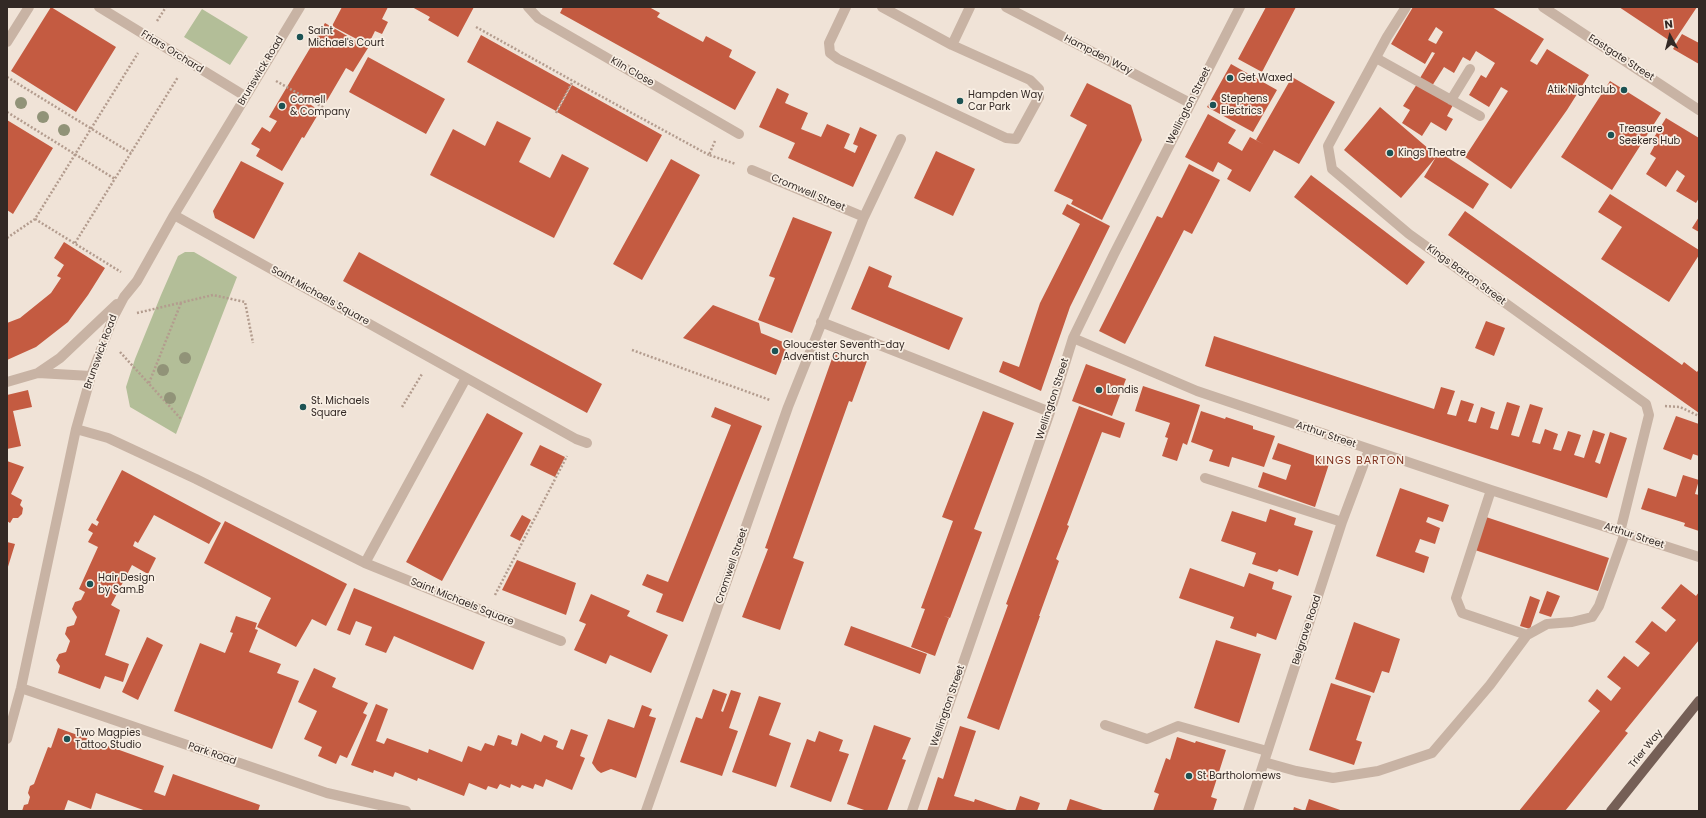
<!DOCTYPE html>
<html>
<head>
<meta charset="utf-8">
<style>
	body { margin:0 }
	#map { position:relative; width:1706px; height:818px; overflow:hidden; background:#f0e3d7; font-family:Poppins,sans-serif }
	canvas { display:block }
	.frame { position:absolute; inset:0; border:8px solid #332925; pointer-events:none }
	.north { position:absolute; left:1650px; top:16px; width:40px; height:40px; -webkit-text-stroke:3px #f8eee3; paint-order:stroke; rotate:353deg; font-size:11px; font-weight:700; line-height:16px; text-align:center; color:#332925 }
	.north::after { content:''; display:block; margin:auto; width:14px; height:18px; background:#332925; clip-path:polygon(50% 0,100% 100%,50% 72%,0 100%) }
</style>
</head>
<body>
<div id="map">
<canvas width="1706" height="818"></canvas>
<div class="frame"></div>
<div class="north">N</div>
</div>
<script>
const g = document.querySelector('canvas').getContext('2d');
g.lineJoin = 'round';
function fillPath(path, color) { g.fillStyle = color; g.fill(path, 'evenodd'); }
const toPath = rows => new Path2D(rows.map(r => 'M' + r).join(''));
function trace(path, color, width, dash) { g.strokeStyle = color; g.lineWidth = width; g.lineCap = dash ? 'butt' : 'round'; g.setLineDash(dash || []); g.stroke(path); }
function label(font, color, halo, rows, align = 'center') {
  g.font = font + ' Poppins,sans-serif'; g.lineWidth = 3.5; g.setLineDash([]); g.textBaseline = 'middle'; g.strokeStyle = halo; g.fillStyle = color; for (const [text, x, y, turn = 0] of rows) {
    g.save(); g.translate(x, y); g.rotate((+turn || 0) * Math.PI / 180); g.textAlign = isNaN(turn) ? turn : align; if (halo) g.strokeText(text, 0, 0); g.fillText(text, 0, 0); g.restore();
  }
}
fillPath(toPath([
	[202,9,248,37,230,65,184,37],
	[185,252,194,252,237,277,176,434,130,407,126,387,135,359,161,295,178,256]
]), '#b3be98');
fillPath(toPath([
	[51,7,116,47,76,112,11,71],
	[342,7,388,7,382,19,388,22,382,34,375,31,368,45,332,26],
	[412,7,474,7,458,37,428,20,430,17],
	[563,7,649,7,660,13,657,17,703,42,706,36,732,50,729,57,756,72,735,110,560,13],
	[1266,7,1296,7,1262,72,1238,59],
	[1413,7,1492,7,1544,39,1530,61,1537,65,1547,49,1589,75,1567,110,1511,189,1465,157,1508,91,1501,87,1489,107,1469,95,1481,75,1486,78,1495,63,1476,51,1470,61,1463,57,1454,73,1444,67,1432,86,1420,78,1435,53,1432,52,1425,64,1391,44],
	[1436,27,1443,32,1436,44,1428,40],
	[1619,7,1697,7,1673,43],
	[325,23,368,48,353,72,346,68,325,104,313,96,308,103,320,111,304,138,302,137,282,171,256,156,260,149,251,144,262,127,270,132,277,121,269,117],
	[1682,34,1699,43,1699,64,1673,49],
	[481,35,571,85,556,111,467,62],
	[368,57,445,99,426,134,349,92],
	[1231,64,1277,90,1253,132,1207,107],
	[1292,77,1335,102,1299,164,1274,150,1250,192,1227,179,1232,170,1218,162,1213,172,1185,157,1208,114,1236,130,1228,143,1242,151,1250,137,1263,144,1256,140],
	[1610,81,1661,113,1612,190,1561,157],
	[1087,83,1131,105,1142,140,1102,220,1071,204,1073,200,1054,191,1087,125,1070,116],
	[1417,84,1453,105,1447,116,1453,119,1446,131,1431,122,1422,136,1402,123,1410,110,1403,106],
	[572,85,662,135,647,162,557,112],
	[777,88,789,94,785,103,808,113,801,129,821,137,827,124,850,134,844,148,855,153,858,146,853,144,860,127,877,135,853,187,788,158,795,143,759,127],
	[1380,107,1437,156,1401,198,1344,150],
	[1666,118,1699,138,1699,198,1696,203,1676,191,1685,176,1677,170,1666,187,1646,174,1656,158,1650,154,1657,141,1653,139],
	[7,120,53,148,13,214,7,210],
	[497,121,531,138,519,162,550,178,562,154,589,168,554,238,430,175,453,129,485,146],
	[936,151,975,169,953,216,914,198],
	[1439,152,1489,184,1473,209,1424,177],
	[671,159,700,175,642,280,613,264],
	[241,161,284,183,254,239,215,218,213,211],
	[1189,164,1220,180,1192,234,1184,230,1125,344,1099,331,1157,216,1162,218],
	[1311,175,1425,262,1407,285,1294,197],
	[1610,194,1699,250,1699,255,1669,302,1601,259,1622,227,1598,212],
	[1067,204,1110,226,1070,307,1041,391,999,372,1003,361,1019,367,1040,303,1080,224,1062,214],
	[1465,211,1682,365,1684,362,1697,372,1699,369,1699,413,1448,235],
	[793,217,832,232,792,333,758,320,775,278,769,276],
	[1699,217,1699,232,1692,228],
	[64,242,105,268,88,295,68,322,36,347,7,360,7,323,20,318,51,293,61,278,57,276,64,265,54,258],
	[359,252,602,384,587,413,343,281],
	[869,266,892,276,888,287,963,318,949,350,851,309],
	[713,305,759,323,761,333,788,344,776,375,683,338],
	[1486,321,1505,328,1494,356,1475,348],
	[1214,336,1434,409,1441,387,1455,391,1447,414,1456,416,1461,400,1474,404,1468,421,1476,423,1481,407,1495,412,1490,428,1498,430,1507,402,1520,406,1511,435,1519,437,1530,404,1543,408,1532,442,1540,444,1545,429,1558,434,1553,449,1561,451,1568,431,1581,435,1574,455,1584,458,1593,430,1605,434,1595,462,1600,464,1610,432,1627,438,1607,498,1205,366],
	[835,350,867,361,852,402,849,401,793,558,804,562,780,630,742,617,768,549,765,548],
	[1086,364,1126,379,1112,416,1072,401],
	[1143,386,1200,405,1187,445,1183,443,1177,461,1162,456,1168,438,1165,437,1170,423,1135,411],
	[28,390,32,407,13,411,21,446,7,449,7,395],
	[1079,406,1125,423,1120,438,1102,432,1067,525,1069,526,1056,559,1059,561,1039,616,1040,616,999,730,967,718,1008,605,1006,604],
	[715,407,762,426,683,622,656,612,663,594,642,585,647,574,668,582,685,540,731,425,711,417],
	[983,411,1014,423,974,529,982,532,950,618,944,616,949,618,935,656,911,647,925,609,921,608,953,521,942,517],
	[1201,411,1225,419,1226,417,1253,426,1253,429,1275,436,1264,467,1232,457,1229,467,1209,461,1213,450,1191,442],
	[487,413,523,433,442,581,406,562],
	[1676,416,1699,424,1699,456,1693,454,1691,460,1663,449],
	[1278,443,1330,461,1315,507,1258,487,1263,472,1286,480,1291,465,1272,459],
	[540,445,565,457,555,477,530,465],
	[7,461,24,467,11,494,22,500,20,505,23,508,22,514,18,518,13,518,10,523,7,521],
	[122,470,221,523,209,544,154,515,138,543,135,541,133,546,156,558,148,574,132,565,111,605,120,610,105,655,129,664,123,682,105,676,100,689,58,673,60,666,56,660,59,654,66,652,70,641,65,634,67,627,74,625,77,617,72,609,75,602,81,600,85,592,79,589,98,547,88,542,93,533,88,530,92,523,97,526,99,522,96,520],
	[1683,475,1699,480,1695,494,1699,495,1699,531,1684,526,1685,523,1641,509,1648,488,1676,497],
	[1400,488,1449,505,1443,522,1428,517,1426,522,1440,528,1435,544,1420,539,1415,552,1429,557,1424,573,1376,556],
	[1270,509,1296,518,1294,525,1313,531,1298,576,1279,569,1277,572,1252,564,1256,553,1221,541,1232,511,1266,522],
	[522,515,531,520,520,541,510,536],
	[1486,517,1609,558,1598,591,1475,550],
	[225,521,347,584,326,626,312,619,296,647,257,627,271,598,204,563],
	[7,542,15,544,7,570],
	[517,560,576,583,566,615,502,590],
	[1190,568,1244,587,1249,573,1274,582,1272,589,1292,596,1276,640,1257,633,1256,637,1230,628,1234,617,1179,598],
	[1681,584,1696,596,1699,592,1699,640,1625,731,1628,733,1565,811,1519,811,1600,711,1588,701,1597,689,1611,701,1621,688,1607,677,1624,656,1638,667,1650,653,1635,642,1644,631,1652,621,1666,632,1676,620,1661,608],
	[354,588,485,642,473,670,394,636,386,653,365,645,372,627,356,621,350,635,337,630],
	[1547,591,1560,596,1551,617,1539,613],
	[591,594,630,611,627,616,668,635,651,673,610,655,606,664,574,650,586,624,579,621],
	[1530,596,1540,600,1530,629,1520,626],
	[236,616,257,623,255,629,258,630,249,652,281,664,277,673,299,681,272,749,174,711,200,643,225,653,233,633,230,632],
	[1354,622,1400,639,1389,673,1382,671,1374,693,1335,679],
	[851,626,927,654,920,674,844,645],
	[147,637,163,645,138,700,122,692],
	[1216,640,1261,654,1239,723,1194,708],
	[314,668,336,678,332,687,368,703,363,713,367,715,347,758,340,755,336,764,318,756,322,747,304,739,317,711,298,702],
	[1331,683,1371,696,1356,740,1362,742,1354,765,1309,750],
	[713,689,727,694,721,711,723,712,731,690,741,693,729,728,738,731,722,776,680,762,696,717,702,719],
	[759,696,781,703,769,735,791,743,776,787,732,772],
	[376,704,388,709,376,741,384,744,387,738,428,753,429,749,462,762,468,746,481,751,485,743,494,746,498,735,512,740,511,744,517,746,521,733,541,742,544,735,558,741,556,747,563,750,571,729,588,735,580,756,585,758,572,790,546,779,543,787,535,784,533,789,522,785,520,788,511,784,510,788,500,784,497,789,488,786,486,790,469,783,464,796,418,778,417,781,395,772,393,777,374,770,373,773,351,765],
	[642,705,652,709,649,716,656,718,636,778,611,769,601,773,597,770,592,763,608,719,634,728],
	[874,725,911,738,902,759,906,760,887,811,867,811,847,804],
	[960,726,976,731,954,796,974,802,975,799,1010,811,927,811,938,777,943,779],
	[58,728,164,766,154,792,165,796,173,774,260,805,258,811,146,811,96,793,91,809,68,800,64,811,22,811,24,805,28,804,30,797,28,793,30,786,34,784,48,747,51,748],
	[819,731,843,740,839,751,849,754,831,802,790,787,807,739,815,742],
	[1177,737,1195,743,1196,741,1226,750,1211,797,1217,799,1213,811,1153,811,1159,794,1154,792,1166,758,1170,760],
	[1020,796,1040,803,1037,811,1015,811],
	[1070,799,1106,811,1066,811],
	[1309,799,1343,811,1293,811,1294,807,1305,811]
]), '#c45b41');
trace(toPath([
	[157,21,166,7],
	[476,27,573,81,709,155],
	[7,77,131,153],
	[276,81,326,109],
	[7,112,115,179],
	[556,113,573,81],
	[715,141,709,155,736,164],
	[35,219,121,272],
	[7,238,35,219,138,53],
	[75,243,178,77],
	[137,313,213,295,245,302,253,343],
	[632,350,770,400],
	[120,352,182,420],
	[149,383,181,303],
	[1665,406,1680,407,1699,416],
	[402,407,422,374],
	[495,595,567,456]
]), '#b39c8e', 2.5, [2, 2]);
trace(toPath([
	[99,7,245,96],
	[528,7,538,18,739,134],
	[846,7,829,43,830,53,838,59,1006,138,1016,139,1039,97,1039,89,1030,80,952,45,882,7],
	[1006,7,1190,103],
	[1406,7,1387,37,1328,146,1332,169,1409,234,1646,404,1649,415,1620,532],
	[1543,7,1699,110],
	[7,42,29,7],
	[952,45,970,7],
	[1376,58,1480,116],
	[1451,100,1470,69],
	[752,170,864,217],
	[174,215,576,439,587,443],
	[821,322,1050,412],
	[1073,338,1197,391,1491,490,1699,557],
	[38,373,60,358,117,304],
	[466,378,365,563,486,612,561,641],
	[7,382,38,373,91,376],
	[76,429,108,438,196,479,365,563],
	[1205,478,1342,522],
	[1491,490,1456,598,1462,613,1527,635],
	[21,688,327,793,406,811],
	[1105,725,1147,739,1178,726,1267,751],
	[7,739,21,688,76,429,91,376,113,318,124,297,137,281,174,215,300,7],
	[1264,762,1296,771,1333,778,1378,771,1432,753,1490,685,1527,635,1547,624,1572,622,1592,617,1599,606,1625,533],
	[646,811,788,407,864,217,901,139],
	[912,811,1050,412,1073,338,1114,254,1240,7],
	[1248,811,1342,522,1369,450]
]), '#c8b3a4', 10);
trace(toPath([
	[1611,811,1699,701]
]), '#755f56', 10);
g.fillStyle = '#919378';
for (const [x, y] of [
	[21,103],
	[43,117],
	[64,130],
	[185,358],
	[163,370],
	[170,398]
]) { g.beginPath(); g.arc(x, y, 6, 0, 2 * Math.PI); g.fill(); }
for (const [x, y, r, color] of [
	[300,37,4,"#1c5253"],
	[1230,78,4,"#1c5253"],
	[1624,90,4,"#1c5253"],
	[960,101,4,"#1c5253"],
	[1213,105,4,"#1c5253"],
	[282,106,4,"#1c5253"],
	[1611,135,4,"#1c5253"],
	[1390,153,4,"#1c5253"],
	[775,351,4,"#1c5253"],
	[1099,390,4,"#1c5253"],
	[303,407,4,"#1c5253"],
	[90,584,4,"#1c5253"],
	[67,739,4,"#1c5253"],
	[1189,776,4,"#1c5253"]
]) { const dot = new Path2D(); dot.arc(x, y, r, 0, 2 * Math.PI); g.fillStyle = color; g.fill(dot); trace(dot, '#f8eee3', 1.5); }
label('10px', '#332925', '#f8eee3', [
	["Saint",308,31],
	["Michael's Court",308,43],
	["Get Waxed",1238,78],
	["Atik Nightclub",1616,90,"right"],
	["Hampden Way",968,95],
	["Car Park",968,107],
	["Stephens",1221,99],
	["Electrics",1221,111],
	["Cornell",290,100],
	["& Company",290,112],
	["Treasure",1619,129],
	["Seekers Hub",1619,141],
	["Kings Theatre",1398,153],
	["Gloucester Seventh-day",783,345],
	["Adventist Church",783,357],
	["Londis",1107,390],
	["St. Michaels",311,401],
	["Square",311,413],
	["Hair Design",98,578],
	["by Sam.B",98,590],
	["Two Magpies",75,733],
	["Tattoo Studio",75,745],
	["St Bartholomews",1197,776]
], 'left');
label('10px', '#332925', '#f8eee3', [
	["Friars Orchard",172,52,32],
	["Hampden Way",1098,55,27],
	["Eastgate Street",1621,58,33],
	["Brunswick Road",261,71,-59],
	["Kiln Close",632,72,30],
	["Wellington Street",1189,106,-63],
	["Cromwell Street",808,193,23],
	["Kings Barton Street",1466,275,36],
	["Saint Michaels Square",320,296,29],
	["Brunswick Road",101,352,-70],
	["Wellington Street",1053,399,-72],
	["Arthur Street",1326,435,19],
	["Arthur Street",1634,536,18],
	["Cromwell Street",732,566,-71],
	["Saint Michaels Square",462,602,22],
	["Belgrave Road",1307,630,-72],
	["Wellington Street",948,706,-71],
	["Trier Way",1646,749,-51],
	["Park Road",212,754,19]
]);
g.letterSpacing = '1px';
label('11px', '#803320', '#f8eee3', [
	["KINGS BARTON",1360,461]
]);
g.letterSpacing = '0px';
</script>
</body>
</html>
